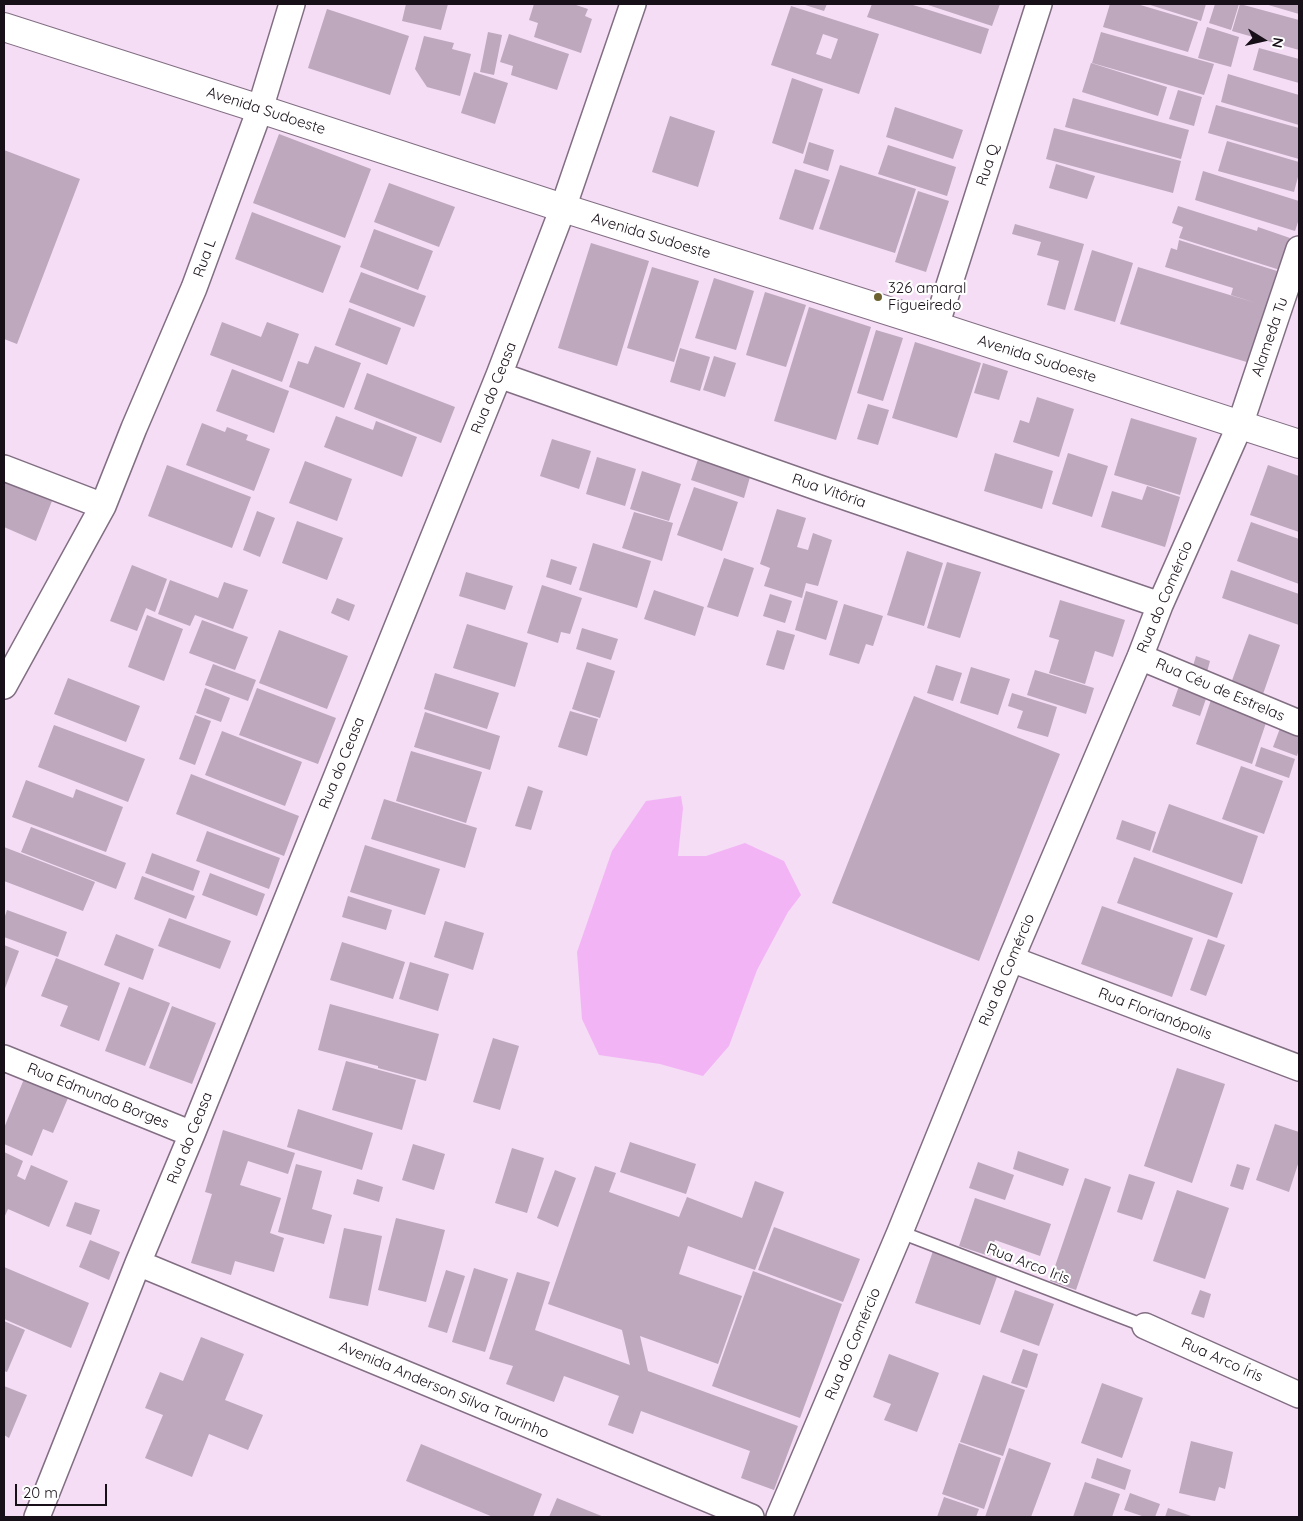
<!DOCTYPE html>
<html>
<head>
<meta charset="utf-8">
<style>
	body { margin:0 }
	#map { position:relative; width:1303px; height:1521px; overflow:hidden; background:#f4ddf5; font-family:Quicksand,sans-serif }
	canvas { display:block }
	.frame { position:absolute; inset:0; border:5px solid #181018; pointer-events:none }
	.north { position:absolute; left:1238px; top:15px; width:50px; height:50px; -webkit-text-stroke:4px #fff; paint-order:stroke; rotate:100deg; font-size:14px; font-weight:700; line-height:20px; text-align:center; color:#181018 }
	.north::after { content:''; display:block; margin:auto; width:18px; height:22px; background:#181018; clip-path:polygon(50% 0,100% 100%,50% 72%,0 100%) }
	.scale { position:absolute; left:15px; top:1484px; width:92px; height:22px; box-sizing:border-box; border:2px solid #181018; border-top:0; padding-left:6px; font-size:15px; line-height:18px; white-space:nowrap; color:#181018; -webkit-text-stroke:4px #fff; paint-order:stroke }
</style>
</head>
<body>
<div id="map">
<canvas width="1303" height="1521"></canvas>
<div class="frame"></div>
<div class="north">N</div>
<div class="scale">20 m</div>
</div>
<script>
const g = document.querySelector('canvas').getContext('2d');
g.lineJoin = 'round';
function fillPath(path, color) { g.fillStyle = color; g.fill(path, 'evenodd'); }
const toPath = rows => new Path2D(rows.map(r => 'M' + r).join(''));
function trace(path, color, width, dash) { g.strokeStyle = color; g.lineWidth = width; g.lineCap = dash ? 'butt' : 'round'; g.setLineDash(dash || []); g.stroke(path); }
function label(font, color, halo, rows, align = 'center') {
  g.font = font + ' Quicksand,sans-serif'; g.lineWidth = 4.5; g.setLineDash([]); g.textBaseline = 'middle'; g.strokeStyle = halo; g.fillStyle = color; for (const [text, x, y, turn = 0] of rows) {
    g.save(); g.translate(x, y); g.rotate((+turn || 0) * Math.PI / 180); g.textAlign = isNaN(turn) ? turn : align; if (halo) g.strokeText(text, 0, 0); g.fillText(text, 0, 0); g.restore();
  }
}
fillPath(toPath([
	[681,796,683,808,678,856,706,856,745,843,784,861,801,895,788,912,757,970,729,1046,703,1076,660,1064,599,1055,582,1019,577,952,612,851,646,801]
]), '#f3b4f5');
fillPath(toPath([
	[406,4,448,4,441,30,402,21],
	[534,4,573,4,588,9,585,16,592,19,581,53,534,37,538,23,529,20],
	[802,4,827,4,824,11],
	[872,4,910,4,989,29,981,54,867,17],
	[925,4,1000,4,992,26],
	[1110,4,1137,4,1198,22,1188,52,1103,27],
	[1147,4,1206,4,1201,21],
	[1215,4,1239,4,1231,30,1209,23],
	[1240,4,1299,20,1299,50,1232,31],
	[1265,4,1299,4,1299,14],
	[791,6,879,34,859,94,771,65],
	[823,34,838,39,831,59,816,54],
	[327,9,409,36,390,95,308,68],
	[1207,27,1239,37,1231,67,1198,58],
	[488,32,502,35,494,75,480,72],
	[1101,32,1214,64,1204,95,1092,63],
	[509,34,569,54,557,90,511,75,513,66,500,62],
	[424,36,454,43,452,49,471,54,460,96,427,87,415,69],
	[1259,48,1299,59,1299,83,1253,70],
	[1091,63,1167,87,1158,116,1082,92],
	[474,72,508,83,495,124,461,113],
	[1228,74,1299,95,1299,125,1221,102],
	[792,78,823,89,803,154,772,143],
	[1178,90,1202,97,1194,126,1169,119],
	[1073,98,1189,130,1181,159,1065,127],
	[1216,105,1299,128,1299,159,1208,133],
	[895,107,963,130,953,159,886,137],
	[670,116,715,131,698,187,652,172],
	[1054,128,1181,161,1173,193,1046,159],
	[279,134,371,169,345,238,253,203],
	[1227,141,1299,162,1299,173,1294,192,1218,171],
	[809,142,834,150,828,171,803,163],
	[888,145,956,167,947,196,878,174],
	[4,150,80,179,17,344,4,339],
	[1056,164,1095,176,1087,199,1049,188],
	[840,165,916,189,895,253,819,229],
	[795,169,830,180,813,230,779,219],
	[1203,171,1299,201,1299,219,1295,231,1195,200],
	[389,183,455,207,439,247,374,222],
	[918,191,949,201,926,272,895,262],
	[1178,206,1257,231,1258,227,1290,238,1280,270,1179,238,1183,227,1172,223],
	[252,212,341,246,323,293,235,259],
	[1015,224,1084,244,1065,310,1047,305,1059,261,1037,255,1041,242,1012,234],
	[374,229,433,251,418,290,360,267],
	[1179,240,1277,271,1266,306,1268,307,1250,363,1120,324,1138,267,1256,303,1231,295,1233,288,1165,267,1171,248,1177,250],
	[591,243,649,261,617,366,558,348],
	[1092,250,1133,263,1115,322,1074,310],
	[652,267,699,281,674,362,627,348],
	[361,272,426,296,414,327,349,302],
	[714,278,754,291,736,350,695,338],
	[765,292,806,305,786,367,746,355],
	[809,307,871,327,836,440,774,421],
	[349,308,401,328,387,365,335,345],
	[222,322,261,337,267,322,299,334,282,382,210,355],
	[876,330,903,338,883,401,857,393],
	[915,342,981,363,957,438,892,418],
	[315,346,361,363,344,408,289,387,298,361,308,364],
	[680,348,710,357,700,391,670,382],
	[714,356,736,363,725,397,703,390],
	[983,363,1008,371,999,400,974,393],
	[232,369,289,391,274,433,216,411],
	[367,373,455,407,441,443,354,409],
	[1037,397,1074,409,1059,457,1013,442,1020,420,1029,423],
	[868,404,889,410,878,445,857,439],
	[336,416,373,430,376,421,417,437,402,477,324,447],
	[1131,418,1197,438,1180,495,1114,475],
	[202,423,225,432,227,427,248,435,246,440,270,449,254,491,186,465],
	[552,439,591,451,579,489,540,476],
	[995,453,1053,471,1042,509,984,491],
	[1068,453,1108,466,1092,517,1052,504],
	[597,457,636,469,625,506,586,494],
	[698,459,750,477,744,498,691,480],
	[305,461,352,479,337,521,289,503],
	[167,465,251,497,232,548,148,516],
	[1268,465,1299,476,1299,532,1250,515],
	[642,471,681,484,669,521,630,509],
	[4,482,52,501,36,541,4,527],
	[1147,486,1180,497,1165,547,1101,527,1112,491,1142,500],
	[694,487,738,502,722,551,677,535],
	[777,509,806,518,797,547,808,550,813,533,832,540,818,586,806,583,802,598,764,586,770,568,760,564],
	[257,511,275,518,260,557,243,550],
	[634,512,673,523,662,561,622,548],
	[297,521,343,538,327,580,282,563],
	[1251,522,1299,539,1299,584,1237,561],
	[593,543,651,561,637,608,579,590],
	[907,551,943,563,924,626,887,615],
	[724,558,754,568,738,617,707,607],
	[551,559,577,567,571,585,546,577],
	[947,562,981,572,960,638,927,628],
	[132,565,167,579,155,612,146,608,137,631,110,621],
	[1231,570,1299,594,1299,625,1222,598],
	[466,572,513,586,505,610,459,596],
	[170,580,218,598,224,582,248,590,233,629,195,615,190,626,158,614],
	[542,585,582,598,570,634,561,632,558,643,527,633],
	[654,590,704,607,695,636,644,619],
	[806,591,838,601,826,640,795,630],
	[770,594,792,601,785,623,763,616],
	[337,598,355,605,349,621,331,613],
	[1060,600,1125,620,1113,657,1095,651,1085,684,1049,673,1059,640,1049,637],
	[844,604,883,616,873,646,866,644,859,664,829,655],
	[147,615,183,629,164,681,128,667],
	[202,620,248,637,235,670,189,653],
	[467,624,528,643,515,687,453,668],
	[582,628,618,639,611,660,576,649],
	[279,630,348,656,327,709,259,683],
	[777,630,795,635,784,670,766,665],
	[1249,634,1280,645,1262,697,1230,686],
	[1196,656,1210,661,1207,672,1193,666],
	[587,662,615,671,600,718,572,709],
	[213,664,256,680,248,701,205,685],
	[936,665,962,673,953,701,927,693],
	[971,667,1010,679,998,715,960,703],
	[1035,670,1094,688,1086,714,1027,695],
	[435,673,499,693,487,729,424,709],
	[68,678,140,706,126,742,54,714],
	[1180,683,1208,693,1200,716,1172,706],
	[205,688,230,698,221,722,196,713],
	[257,688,336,718,318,764,239,735],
	[1012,693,1057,707,1048,737,1017,728,1023,711,1008,706],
	[914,696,1060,754,979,961,832,903],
	[1212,697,1268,717,1252,764,1196,744],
	[570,711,598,719,587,756,558,747],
	[425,712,500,736,490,770,414,747],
	[195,715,211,721,195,765,179,759],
	[1282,723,1299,729,1299,749,1297,756,1273,747],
	[54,725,145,759,128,802,38,767],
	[222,731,302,762,285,806,205,775],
	[1261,747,1295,759,1289,778,1255,766],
	[411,751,482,772,466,823,396,801],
	[1241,766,1283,781,1264,834,1222,819],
	[191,774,299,816,284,856,176,814],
	[26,780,73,798,76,789,123,807,106,852,12,817],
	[528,786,543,791,531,830,515,826],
	[384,799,477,828,465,868,371,839],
	[1169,804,1258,836,1242,884,1152,852],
	[1122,820,1156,832,1150,851,1116,839],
	[31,827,126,863,116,889,21,852],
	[207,831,280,858,269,889,196,861],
	[365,845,440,869,425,915,350,892],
	[4,847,95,882,83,911,4,881],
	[152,853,200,871,193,891,145,873],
	[1134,857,1233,893,1217,938,1117,903],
	[210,873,265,894,257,916,202,895],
	[142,876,195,896,186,919,134,899],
	[348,896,392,910,386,930,342,917],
	[1102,906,1193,938,1172,997,1081,964],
	[7,910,67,932,58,957,4,937,4,919],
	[169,918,231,941,220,969,158,946],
	[445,921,484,933,473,970,434,957],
	[116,934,154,949,143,980,104,965],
	[1208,939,1225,945,1206,996,1190,990],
	[342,942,405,962,393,999,330,980],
	[4,945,19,951,4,991],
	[56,958,120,983,99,1041,60,1026,68,1006,41,996],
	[410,962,449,974,438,1011,399,999],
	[129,987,170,1003,145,1066,105,1051],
	[330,1004,439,1034,426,1081,378,1068,378,1066,318,1050],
	[172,1006,216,1023,192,1084,149,1068],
	[493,1038,519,1046,500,1110,473,1102],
	[346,1061,416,1080,402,1130,332,1110],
	[1177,1068,1225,1084,1192,1183,1144,1166],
	[24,1079,68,1098,53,1133,43,1129,32,1156,4,1144,4,1128],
	[298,1109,373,1133,362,1170,287,1147],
	[1275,1124,1299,1132,1299,1161,1289,1192,1256,1180],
	[223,1130,295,1153,288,1174,248,1161,240,1185,281,1198,270,1233,284,1238,274,1272,235,1261,231,1275,191,1263,212,1194,205,1192],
	[630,1142,696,1164,686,1194,620,1172],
	[413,1144,445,1154,434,1190,402,1180],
	[512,1148,544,1158,527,1213,495,1203],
	[1018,1151,1069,1169,1063,1186,1013,1169],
	[4,1152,23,1161,17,1176,25,1180,31,1165,68,1181,49,1227,8,1209,4,1218],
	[978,1162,1014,1175,1005,1200,969,1188],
	[296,1164,322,1171,312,1209,332,1215,324,1244,278,1232],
	[1237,1164,1250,1168,1243,1190,1230,1186],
	[595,1166,616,1173,609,1192,679,1217,687,1197,742,1218,755,1181,784,1192,755,1270,688,1246,679,1274,742,1296,718,1364,640,1336,648,1371,798,1426,774,1490,741,1478,750,1451,641,1411,633,1434,608,1425,619,1396,564,1376,554,1402,506,1384,513,1366,489,1359,517,1272,550,1282,535,1330,630,1365,622,1330,548,1304],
	[555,1170,576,1178,558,1227,537,1218],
	[1129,1174,1155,1182,1142,1220,1117,1212],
	[1085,1178,1111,1187,1076,1290,1050,1281],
	[357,1179,383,1187,379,1202,353,1194],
	[1177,1190,1229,1208,1205,1279,1153,1261],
	[975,1198,1051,1224,1040,1256,995,1240,989,1256,959,1246],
	[75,1202,100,1210,91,1235,66,1226],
	[396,1218,445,1230,426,1302,378,1290],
	[774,1227,860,1259,843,1302,758,1270],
	[344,1228,382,1236,368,1306,329,1298],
	[90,1240,120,1252,109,1280,79,1267],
	[933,1251,998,1274,980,1325,915,1303],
	[4,1267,89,1303,71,1348,4,1319],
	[474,1268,508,1279,485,1352,452,1342],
	[446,1270,465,1276,447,1333,428,1327],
	[753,1271,842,1304,800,1418,712,1386],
	[1015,1290,1054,1304,1039,1346,1000,1332],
	[1200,1290,1211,1294,1204,1318,1191,1314],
	[4,1321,25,1330,7,1372,4,1371],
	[201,1337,244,1354,225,1400,263,1415,248,1450,209,1434,192,1477,145,1458,163,1415,145,1408,160,1372,183,1381],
	[1023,1349,1038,1354,1027,1388,1011,1383],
	[889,1354,939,1373,917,1432,884,1420,891,1404,873,1397],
	[983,1375,1025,1390,1003,1456,960,1442],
	[1102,1383,1143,1398,1122,1458,1081,1443],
	[4,1386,27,1395,9,1438,4,1435],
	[1191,1441,1233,1452,1225,1489,1219,1487,1215,1501,1179,1493],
	[959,1443,1001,1458,984,1509,942,1494],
	[421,1444,542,1494,533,1517,493,1517,406,1481],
	[1009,1448,1051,1463,1031,1517,985,1517],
	[1097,1458,1131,1470,1125,1490,1091,1478],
	[1085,1482,1120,1494,1112,1517,1073,1517],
	[1130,1493,1160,1504,1155,1517,1145,1517,1124,1510],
	[944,1497,979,1509,976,1517,937,1517],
	[557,1498,604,1517,549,1517],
	[1168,1508,1194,1517,1165,1517]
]), '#bda8be');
const service = toPath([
	[900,1232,1145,1326]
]);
const minor = toPath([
	[936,326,1039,4],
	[499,375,825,490,1160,605],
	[4,468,103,506],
	[1140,657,1299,723],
	[4,686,103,506,134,428,194,288,260,109,292,4],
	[1011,959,1299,1068],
	[4,1058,192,1134],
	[138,1263,751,1517],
	[1145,1326,1299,1395],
	[37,1517,138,1263,192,1134,499,375,563,208,633,4],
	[779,1517,900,1232,1011,959,1140,657,1160,605,1240,425,1299,249]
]);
const tertiary = toPath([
	[4,27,260,109,563,208,936,326,1299,444]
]);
trace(service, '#826e83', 15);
trace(minor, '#826e83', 28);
trace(tertiary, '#826e83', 30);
trace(service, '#fff', 12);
trace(minor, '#fff', 25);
trace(tertiary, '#fff', 28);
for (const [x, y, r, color] of [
	[878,297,5,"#6d622f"]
]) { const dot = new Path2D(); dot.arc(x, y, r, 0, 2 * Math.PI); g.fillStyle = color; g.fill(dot); trace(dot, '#fff', 2); }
label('15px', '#181018', '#fff', [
	["Avenida Sudoeste",266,111,18],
	["Rua Q",988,165,-72],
	["Avenida Sudoeste",651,236,17],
	["Rua L",205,258,-70],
	["Alameda Tu",1270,337,-71],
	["Avenida Sudoeste",1037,359,18],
	["Rua do Ceasa",494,388,-68],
	["Rua Vitôria",829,491,19],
	["Rua do Comércio",1165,597,-67],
	["Rua Céu de Estrelas",1220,690,23],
	["Rua do Ceasa",342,763,-68],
	["Rua do Comércio",1007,970,-67],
	["Rua Florianópolis",1155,1014,21],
	["Rua Edmundo Borges",98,1096,22],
	["Rua do Ceasa",190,1138,-68],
	["Rua Arco Iris",1028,1264,21],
	["Rua do Comércio",853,1344,-67],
	["Rua Arco Íris",1222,1360,24],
	["Avenida Anderson Silva Taurinho",444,1390,23]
]);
label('15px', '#181018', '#fff', [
	["326 amaral",888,288],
	["Figueiredo",888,305]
], 'left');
</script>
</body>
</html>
